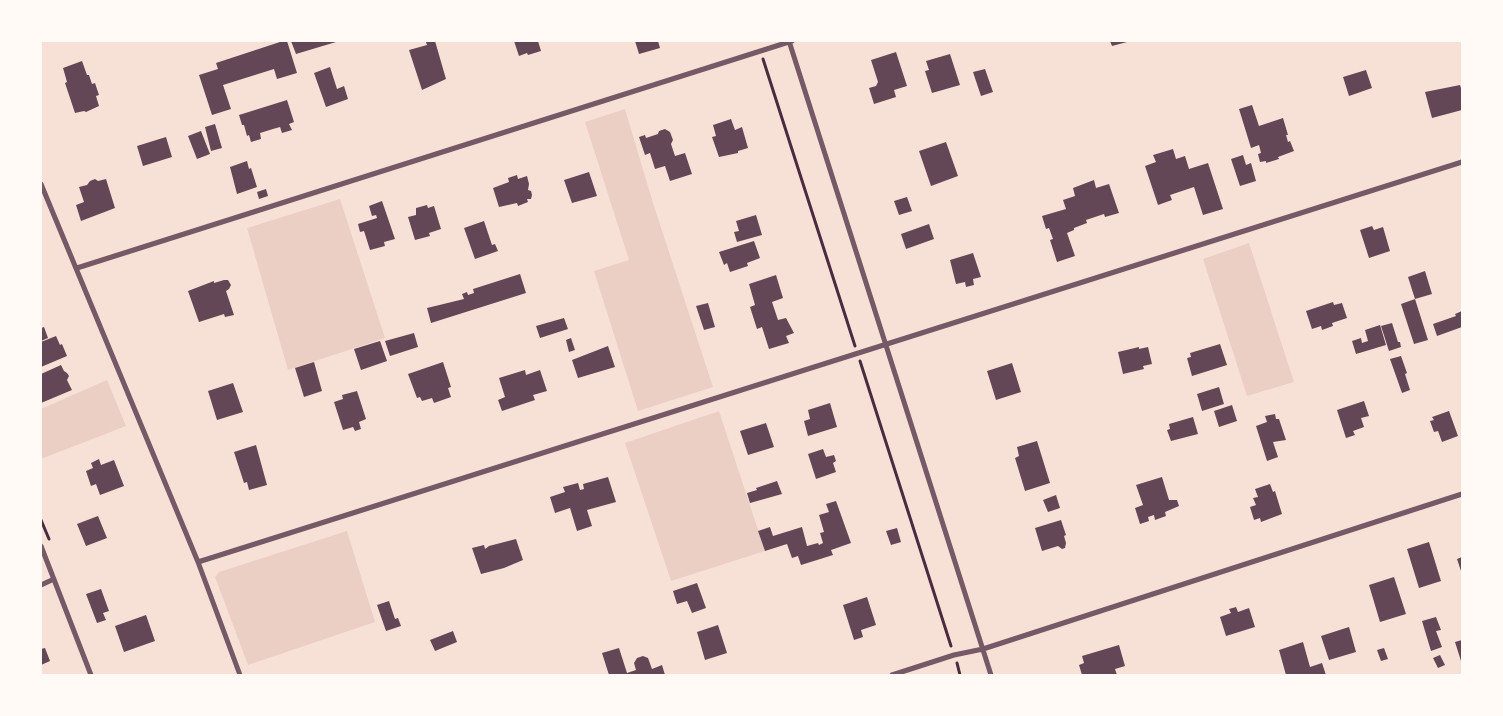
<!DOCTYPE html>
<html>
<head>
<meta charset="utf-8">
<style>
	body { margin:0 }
	#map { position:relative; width:1503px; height:716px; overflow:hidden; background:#f7e1d7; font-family:Helvetica,sans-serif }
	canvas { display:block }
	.frame { position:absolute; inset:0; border:42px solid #fffaf5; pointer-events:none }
</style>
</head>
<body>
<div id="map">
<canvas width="1503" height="716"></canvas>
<div class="frame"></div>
</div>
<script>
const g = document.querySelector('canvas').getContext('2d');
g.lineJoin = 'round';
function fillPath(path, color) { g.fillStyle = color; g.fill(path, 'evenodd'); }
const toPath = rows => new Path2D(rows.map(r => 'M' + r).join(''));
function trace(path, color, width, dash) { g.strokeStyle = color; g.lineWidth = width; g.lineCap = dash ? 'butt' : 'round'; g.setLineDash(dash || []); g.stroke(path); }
fillPath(toPath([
	[625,109,653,203,713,387,638,411,594,271,629,260,585,122],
	[340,199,385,338,288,370,247,228],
	[1249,243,1294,382,1247,396,1203,259],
	[107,380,126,426,41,459,41,409],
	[719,411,765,551,671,581,625,443],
	[347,531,375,622,248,665,215,577,219,572]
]), '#ebcfc5');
fillPath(toPath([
	[283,41,287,41,297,73,277,79,274,69,223,85,231,109,212,115,199,75,218,69,216,63],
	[291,41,336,41,336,42,296,54],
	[435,41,446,79,422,90,409,50,427,45,426,42],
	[514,41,538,41,541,51,528,55,527,53,519,56],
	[635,41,658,41,660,48,639,54],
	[1110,41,1126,41,1127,42,1112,46],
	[896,52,907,86,894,90,896,97,874,104,869,88,876,86,878,82,871,60],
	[950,54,960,85,932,93,925,71,929,70,926,61],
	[82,61,87,75,89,75,92,84,95,83,99,95,96,96,99,106,86,112,84,111,75,113,65,83,67,82,63,68],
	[330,67,337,89,344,86,348,99,326,107,314,73],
	[985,69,993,92,981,96,973,72],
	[1366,70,1372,88,1349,96,1343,77],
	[1460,85,1462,92,1462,110,1432,118,1425,92],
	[287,100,294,122,289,124,292,130,282,133,280,127,273,129,260,133,261,139,251,142,249,135,247,136,244,125,242,125,239,115],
	[1252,105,1259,126,1283,118,1288,135,1286,135,1288,142,1290,141,1294,151,1278,157,1279,159,1266,163,1266,161,1260,162,1258,154,1261,153,1259,145,1251,148,1239,109],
	[731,119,735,130,742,127,748,148,738,151,738,153,719,157,712,137,716,136,713,125],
	[215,124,222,148,211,151,205,127],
	[665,129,670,132,673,140,671,144,675,156,685,153,692,174,670,181,665,166,655,169,650,153,645,155,639,137,645,135,646,138,658,134,659,131],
	[201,131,210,154,197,159,188,136],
	[166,137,172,157,143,166,137,146],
	[946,142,958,176,931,186,919,151],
	[1173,149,1176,159,1185,156,1189,169,1208,163,1223,209,1203,215,1194,187,1170,195,1172,200,1158,205,1145,166,1156,162,1153,155],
	[1243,155,1246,165,1251,163,1256,181,1240,186,1231,159],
	[247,161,249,169,251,168,257,187,237,194,230,167],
	[589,172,597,196,572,203,564,180],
	[517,175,518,179,527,176,529,184,528,190,531,191,532,195,531,199,527,199,528,202,518,206,517,203,499,207,493,188,509,182,508,178],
	[95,179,98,181,106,179,115,208,81,221,76,205,84,202,79,187,87,185,90,181],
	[1094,180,1096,188,1109,184,1119,213,1105,217,1104,214,1086,220,1087,223,1074,228,1074,230,1067,233,1075,256,1057,262,1050,240,1053,239,1049,228,1046,229,1042,216,1066,209,1063,200,1075,196,1073,188],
	[266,189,268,196,259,199,257,192],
	[907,197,912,211,899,215,894,201],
	[382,201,395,239,384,242,385,246,370,250,364,231,360,232,358,224,377,218,376,215,372,216,369,206],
	[427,205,428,208,434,206,441,229,429,233,430,236,415,240,408,217,416,215,416,208],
	[756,215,762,235,737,242,734,232,739,231,736,221],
	[484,221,492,245,495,244,498,251,475,259,464,228],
	[929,224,934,239,906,249,901,234],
	[1372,226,1374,230,1383,227,1390,251,1369,258,1360,230],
	[754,241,760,258,747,263,748,266,730,272,727,263,724,265,719,252],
	[973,253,981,277,973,279,974,285,966,287,965,282,956,284,950,260],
	[1425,271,1432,294,1415,299,1408,277],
	[520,274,526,293,431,323,427,308,464,299,462,294,467,292,468,295,474,293,473,289],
	[776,275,783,298,772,302,778,320,786,318,794,333,786,336,789,343,769,349,762,327,757,329,750,307,755,305,749,284],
	[224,280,228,280,231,285,229,289,226,291,234,315,225,317,224,314,199,322,188,291,214,281,214,283],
	[1415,299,1428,340,1414,344,1401,304],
	[1333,302,1334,305,1342,303,1347,318,1332,323,1333,326,1322,330,1321,326,1312,329,1306,311],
	[708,303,715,327,704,330,696,306],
	[1462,311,1462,327,1437,336,1433,324,1456,316,1455,314],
	[564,318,568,329,540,338,536,326],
	[1392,323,1398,342,1400,342,1401,347,1389,351,1381,326],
	[1380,325,1386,345,1356,354,1352,341,1361,338,1362,343,1368,341,1365,330],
	[44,327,48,338,41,341,41,328],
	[414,333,418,347,390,356,385,341],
	[56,336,60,345,62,344,67,356,41,367,41,342],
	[571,338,575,350,569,352,566,340],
	[380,341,387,361,361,370,354,349],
	[1220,344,1227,365,1192,376,1187,358,1191,357,1190,353],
	[608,346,615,367,578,378,572,360],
	[1139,347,1139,349,1148,347,1152,364,1143,366,1144,369,1123,374,1118,352],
	[1401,356,1407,373,1405,374,1410,390,1402,393,1390,359],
	[314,362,322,391,304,397,295,368],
	[443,362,451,387,448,388,451,397,434,403,432,398,422,401,420,397,417,398,408,374],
	[1012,363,1021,392,996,400,987,371],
	[61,365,64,371,67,373,69,376,67,380,72,390,41,403,41,374],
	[525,370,526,375,540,370,547,391,533,395,535,400,502,411,498,400,505,397,499,378],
	[233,383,243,412,217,420,208,391],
	[1219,387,1224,404,1202,411,1197,394],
	[357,391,366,419,359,422,361,429,355,431,353,427,343,430,334,402,343,399,342,395],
	[1364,401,1369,416,1361,418,1364,427,1353,431,1355,435,1346,438,1337,410],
	[830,403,837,427,808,436,804,421,810,419,808,410],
	[1232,405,1237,421,1219,427,1214,411],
	[1449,411,1458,436,1442,442,1438,431,1434,432,1430,421,1434,420,1432,417],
	[1275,414,1276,419,1279,419,1286,440,1273,442,1278,457,1267,461,1256,426,1267,422,1265,416],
	[1193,417,1198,434,1171,441,1167,430,1170,429,1169,424],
	[766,423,774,447,748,455,740,431],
	[1037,441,1050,483,1025,491,1015,458,1019,456,1017,447],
	[256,445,267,485,249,490,247,482,244,483,234,452],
	[823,449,826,457,834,455,836,461,833,463,836,472,816,479,808,454],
	[99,459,101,465,114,460,124,486,100,495,96,484,91,486,86,471,93,468,91,463],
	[608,477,616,502,587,510,592,526,577,531,570,508,555,513,550,497,565,492,563,487,578,483,580,490,584,489,583,484],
	[1162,477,1169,500,1177,500,1179,506,1165,512,1166,516,1155,520,1154,515,1148,517,1149,521,1140,524,1135,508,1143,505,1136,485],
	[777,481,782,494,750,503,747,493,757,490,756,488],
	[1270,484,1273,492,1275,491,1282,514,1261,522,1260,518,1254,520,1250,507,1256,505,1253,498,1258,497,1255,489],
	[1056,495,1060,508,1048,512,1043,500],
	[836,501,851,543,831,550,833,555,801,565,798,556,792,558,787,544,765,551,758,531,770,527,773,536,802,527,807,546,818,543,819,545,823,543,820,533,824,532,819,515,829,512,826,504],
	[98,516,107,538,86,546,77,524],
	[1061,520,1066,535,1064,536,1066,543,1065,548,1062,549,1058,546,1042,551,1035,528],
	[897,528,901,542,891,545,886,531],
	[516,539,523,560,504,568,481,574,472,548,484,545,485,549,489,546],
	[1429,542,1441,581,1419,588,1407,549],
	[1462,557,1462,571,1461,571,1457,559],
	[1394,577,1406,614,1380,622,1369,585],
	[697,583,706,608,692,613,687,601,677,604,673,591],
	[101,589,109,611,103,613,106,620,97,623,86,594],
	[867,597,876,625,861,630,863,637,854,640,843,605],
	[389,601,395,619,398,618,401,626,386,631,377,605],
	[1236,607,1238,612,1249,608,1255,627,1226,636,1220,617,1231,613,1229,609],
	[146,615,155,641,124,652,115,626],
	[1436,617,1441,630,1436,631,1442,647,1431,651,1422,621],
	[718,625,727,653,705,660,697,632],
	[1349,627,1356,652,1329,660,1321,636],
	[453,631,457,642,435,651,430,640],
	[1462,640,1462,661,1461,661,1455,642],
	[1303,642,1310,667,1322,663,1326,675,1286,675,1279,650],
	[1119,645,1125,666,1115,669,1117,675,1082,675,1079,665,1084,663,1082,656],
	[45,648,50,661,41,665,41,649],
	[619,648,627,673,636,670,634,663,637,658,643,656,648,658,652,669,662,665,665,675,609,675,602,653],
	[1384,648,1388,659,1381,661,1377,650],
	[1440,655,1445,665,1438,668,1433,658]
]), '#644757');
trace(toPath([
	[763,59,855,346],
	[860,361,951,646],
	[41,520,49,539],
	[957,663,960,675]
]), '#4a2c40', 3);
trace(toPath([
	[789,41,991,675],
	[41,184,198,562,240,675],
	[77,268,792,41],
	[41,546,91,675],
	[198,562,1462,162],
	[41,585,54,579],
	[892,675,954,655,983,649,1462,494]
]), '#755966', 5);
</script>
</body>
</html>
